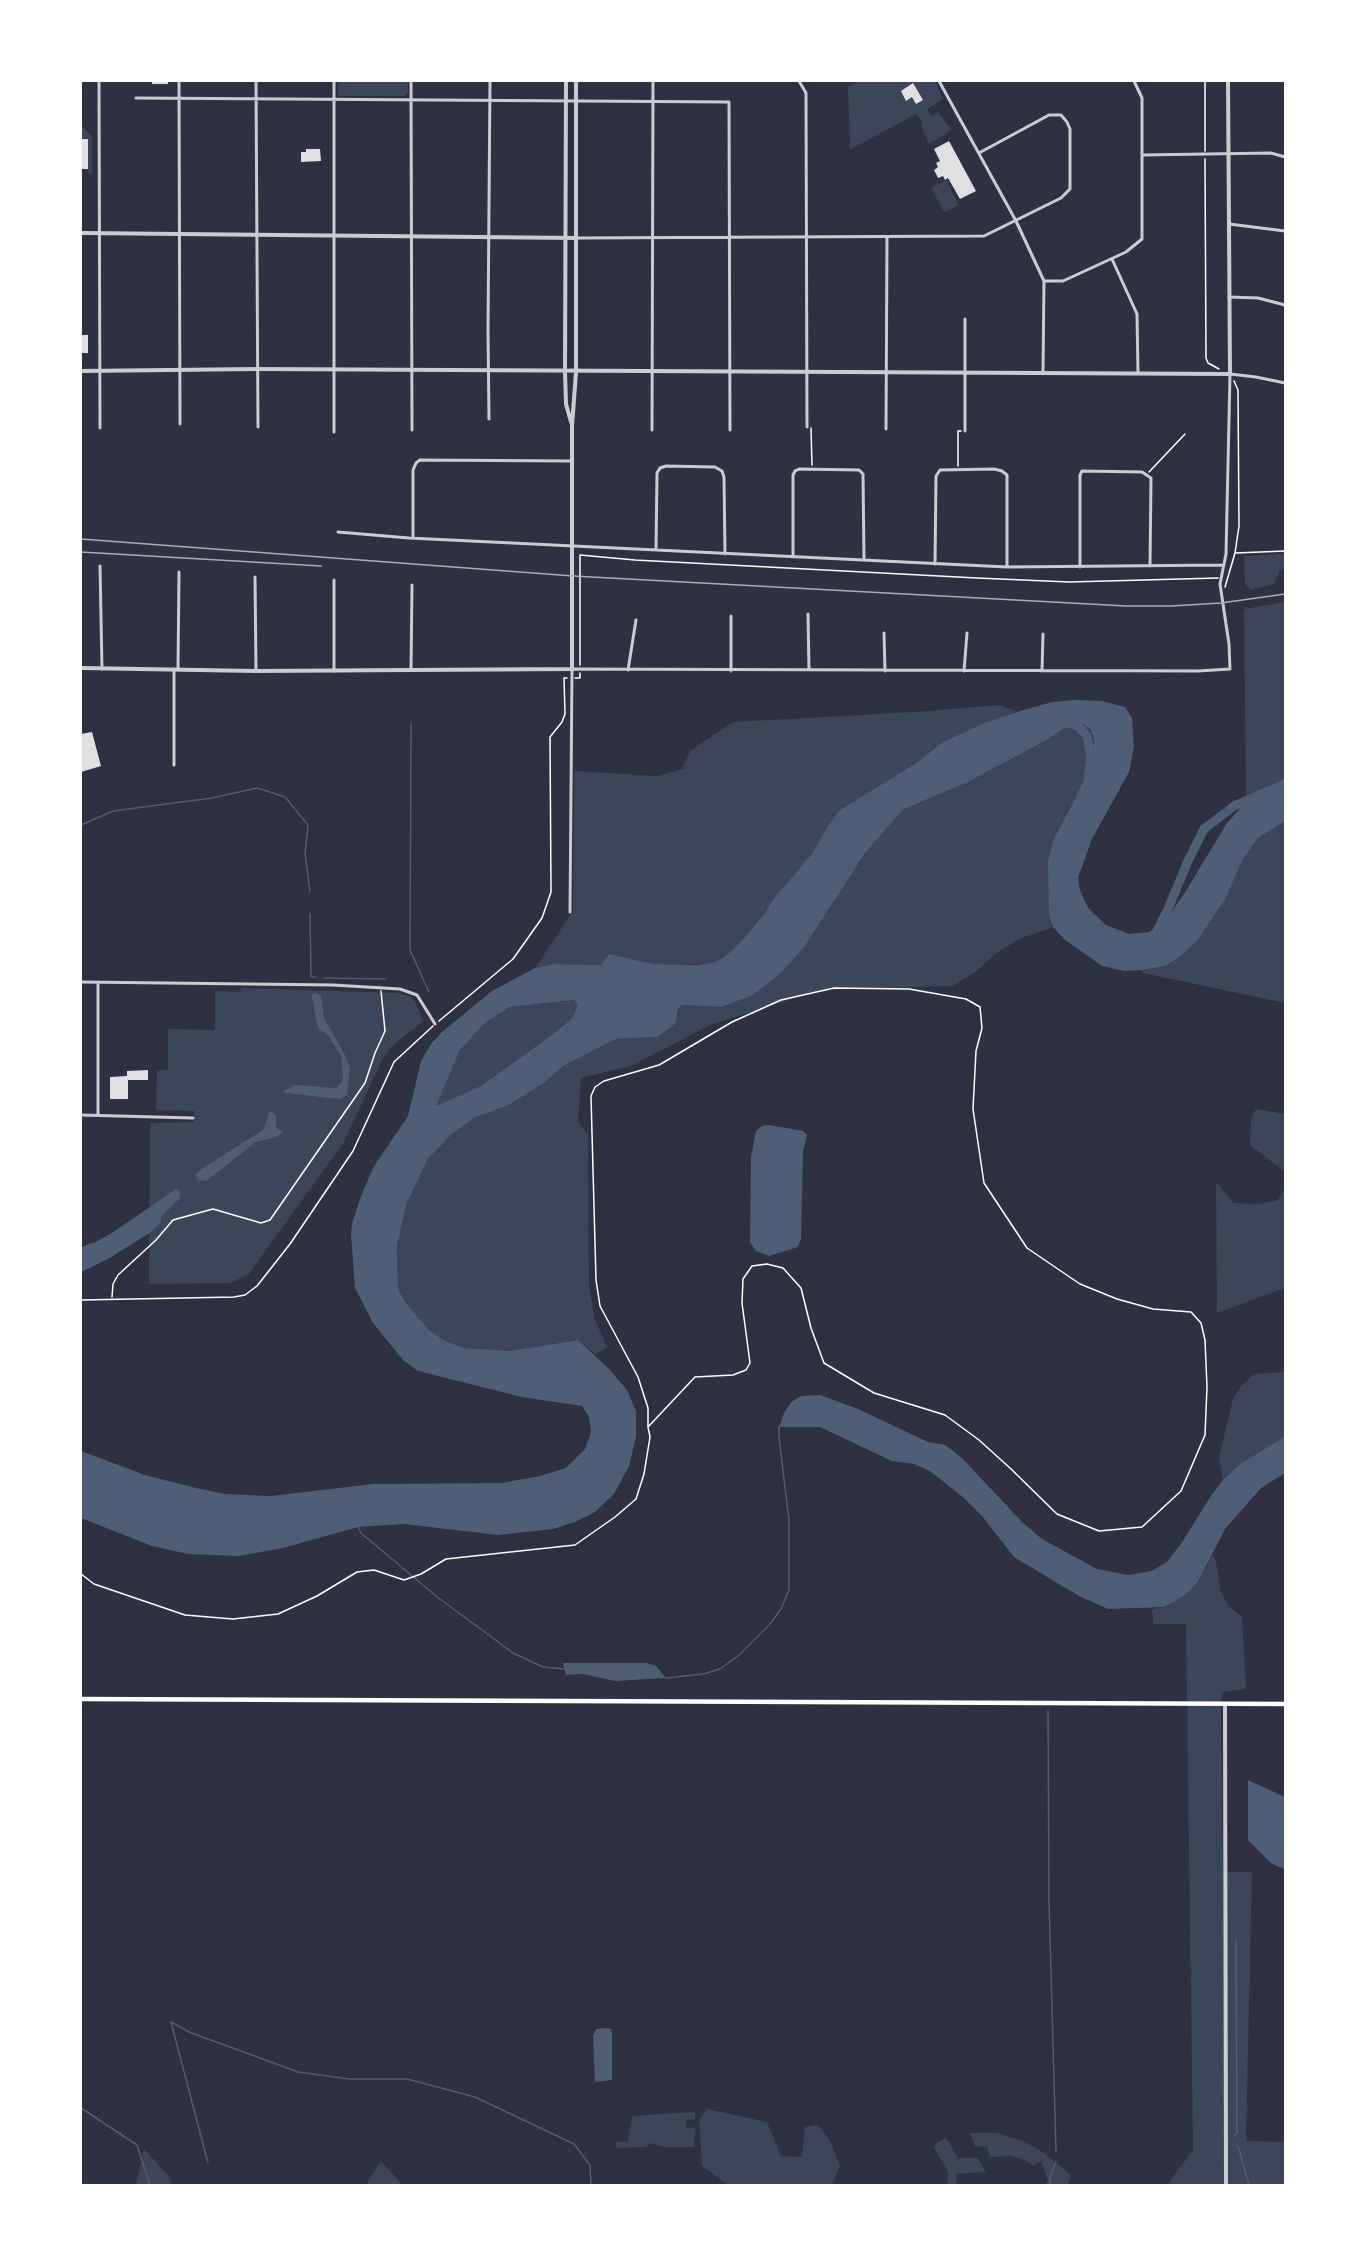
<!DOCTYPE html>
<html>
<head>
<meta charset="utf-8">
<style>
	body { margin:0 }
	#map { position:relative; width:1366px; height:2266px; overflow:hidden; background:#2d3142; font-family:Mulish,sans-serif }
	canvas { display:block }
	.frame { position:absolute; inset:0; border:82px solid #fff; pointer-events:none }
</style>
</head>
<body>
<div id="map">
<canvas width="1366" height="2266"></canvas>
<div class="frame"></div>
</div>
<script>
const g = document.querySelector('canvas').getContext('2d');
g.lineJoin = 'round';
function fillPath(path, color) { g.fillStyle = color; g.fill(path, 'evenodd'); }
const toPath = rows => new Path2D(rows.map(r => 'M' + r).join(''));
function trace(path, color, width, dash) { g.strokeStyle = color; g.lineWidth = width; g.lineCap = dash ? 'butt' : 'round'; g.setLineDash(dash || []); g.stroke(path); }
fillPath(toPath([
	[338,81,408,81,408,92,404,96,338,96],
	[860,81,935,81,943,99,927,109,932,116,938,112,951,129,945,135,929,144,922,129,922,122,916,114,850,150,848,87],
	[81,125,92,136,92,175,88,172,88,139,81,138],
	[946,180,959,205,944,212,931,188],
	[1285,554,1285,568,1280,570,1274,584,1251,590,1245,584,1244,556],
	[1285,602,1285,778,1246,802,1244,609],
	[1000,705,1017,712,986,722,943,742,916,763,840,810,828,826,811,855,773,899,765,913,738,945,723,958,711,963,675,965,654,964,609,954,600,965,555,964,535,968,573,911,574,771,657,776,690,767,682,768,690,751,733,722,914,712],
	[1083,724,1091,730,1094,740,1093,760,1073,803,1054,838,1049,916,1053,927,1019,939,994,955,977,971,953,986,839,989,807,993,780,1003,712,1024,631,1066,581,1078,578,1122,588,1134,589,1285,595,1320,607,1347,596,1355,578,1340,510,1351,465,1348,445,1341,429,1330,405,1302,398,1289,397,1245,407,1203,428,1159,451,1135,475,1117,507,1106,544,1083,563,1066,616,1039,657,1037,678,1014,678,1009,682,1005,691,1006,753,995,781,973,803,949,865,853,904,809,966,783,1045,741,1066,727],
	[1285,821,1285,1003,1143,973,1142,970,1165,966,1226,898,1242,861,1258,838],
	[242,988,397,993,410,996,416,1003,423,1021,391,1047,382,1060,344,1142,249,1274,231,1283,149,1284,150,1123,194,1122,194,1111,156,1110,157,1071,168,1070,168,1029,215,1030,215,991,239,992],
	[574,1000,578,1004,571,1019,553,1034,481,1086,435,1107,460,1050,485,1023,510,1007],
	[1256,1109,1285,1114,1285,1172,1250,1145,1251,1119],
	[1216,1182,1234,1203,1259,1204,1278,1200,1285,1187,1285,1288,1217,1313],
	[1285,1372,1285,1436,1239,1465,1223,1480,1219,1457,1233,1399,1241,1386,1254,1374],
	[1213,1555,1216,1562,1221,1593,1227,1604,1242,1617,1246,1689,1222,1692,1221,1716,1223,1872,1252,1872,1246,2141,1285,2142,1285,2185,1167,2185,1193,2150,1186,1624,1153,1624,1152,1609,1165,1607,1184,1596,1198,1582],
	[707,2109,767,2122,781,2156,802,2157,805,2127,818,2125,831,2142,840,2167,831,2185,728,2185,702,2166,699,2121],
	[695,2112,695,2119,686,2120,686,2127,695,2128,694,2147,663,2147,651,2143,646,2147,616,2148,616,2142,628,2141,632,2116],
	[970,2133,998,2133,1025,2142,1044,2153,1071,2175,1068,2185,1043,2185,1048,2181,1041,2161,1033,2166,1027,2161,1012,2156,990,2157,987,2147,975,2146],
	[946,2137,958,2158,978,2158,986,2172,956,2174,957,2185,947,2185,948,2172,933,2146],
	[144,2149,167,2174,172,2185,136,2185],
	[381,2161,400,2182,400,2185,366,2185]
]), '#3c4559');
fillPath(toPath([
	[1073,700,1102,701,1125,707,1132,718,1134,747,1129,772,1092,839,1078,878,1080,890,1088,908,1106,925,1129,934,1149,932,1164,922,1184,894,1227,823,1246,802,1285,778,1285,821,1258,838,1242,861,1226,898,1197,941,1182,955,1165,966,1142,970,1124,971,1102,966,1064,939,1053,927,1049,916,1048,861,1054,838,1073,803,1093,760,1094,740,1091,730,1083,724,1066,727,1045,741,966,783,904,809,865,853,803,949,781,973,753,995,721,1007,682,1005,678,1009,676,1022,670,1028,657,1037,616,1039,563,1066,544,1083,507,1106,475,1117,451,1135,428,1159,407,1203,397,1245,398,1289,405,1302,429,1330,445,1341,465,1348,510,1351,578,1340,609,1369,627,1390,636,1411,636,1437,629,1466,614,1494,595,1512,575,1522,553,1529,498,1535,404,1524,358,1527,283,1548,239,1556,188,1554,152,1546,81,1518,81,1451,145,1475,196,1488,225,1494,271,1496,373,1484,502,1483,540,1476,566,1468,585,1449,591,1432,589,1417,582,1406,522,1397,418,1371,403,1360,373,1323,355,1288,351,1234,352,1223,361,1196,373,1168,408,1116,421,1061,431,1044,442,1032,492,991,535,968,555,964,600,965,609,954,654,964,696,965,711,963,723,958,738,945,765,913,773,899,811,855,828,826,840,810,916,763,943,742,986,722,1017,712,1052,702],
	[574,1000,578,1005,571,1019,553,1034,481,1086,436,1106,460,1050,485,1023,510,1007],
	[315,992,321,996,324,1018,344,1053,350,1068,347,1095,340,1099,285,1093,284,1091,295,1085,336,1088,341,1083,343,1077,341,1056,328,1035,319,1029,317,1024,312,998,312,994],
	[270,1111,276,1115,276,1128,284,1132,276,1137,256,1142,206,1181,198,1180,196,1177,197,1173,203,1168,263,1130],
	[769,1125,803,1131,807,1135,803,1151,801,1239,798,1247,769,1256,756,1251,750,1242,751,1157,756,1131,762,1126],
	[176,1189,180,1191,180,1198,161,1217,161,1222,153,1231,106,1260,81,1272,81,1247,98,1241,113,1232],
	[820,1395,858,1409,928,1442,945,1445,962,1458,1022,1522,1042,1539,1097,1569,1128,1575,1151,1571,1167,1562,1183,1541,1210,1497,1223,1480,1239,1465,1285,1436,1285,1473,1261,1488,1225,1529,1198,1582,1184,1596,1165,1607,1108,1609,1079,1596,1014,1557,982,1516,964,1498,930,1471,914,1464,892,1461,820,1427,779,1427,784,1413,791,1402,801,1396],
	[563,1663,647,1663,656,1666,666,1678,615,1681,583,1674,566,1675],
	[1248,1780,1285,1797,1285,1869,1272,1864,1248,1840],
	[606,2028,611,2029,612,2035,612,2080,595,2082,593,2036,596,2029]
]), '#4f5d75');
trace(toPath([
	[411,724,410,950,429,992],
	[81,825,113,811,212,798,257,788,285,797,308,825,305,854,310,892],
	[310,914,311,977,316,977],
	[324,978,386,979],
	[358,1527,361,1533,436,1596,513,1653,543,1667,564,1669],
	[666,1678,703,1674,720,1669,738,1656,770,1624,781,1609,789,1590,789,1520,779,1438,779,1427],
	[1048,1711,1049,1901,1056,2151],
	[81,2108,137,2145,150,2185],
	[1234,2136,1237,2133,1236,1940],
	[1238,2146,1249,2185],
	[208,2163,171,2022,189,2032,298,2072,349,2079,407,2079,475,2097,574,2144,590,2165,591,2185],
	[1050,2185,1050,2177,1056,2162]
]), '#4f5d75', 1.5);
trace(toPath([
	[1065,723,1077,725,1087,736,1091,757,1088,778],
	[1155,935,1168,909,1188,861,1204,829,1234,806,1285,784]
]), '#4f5d75', 9);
fillPath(toPath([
	[152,81,168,81,168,84,152,84],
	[913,83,923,100,916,104,912,97,906,101,901,91],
	[81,139,88,139,88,169,81,169],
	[949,141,976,191,960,199,948,178,945,180,943,176,938,178,934,170,938,167,936,163,940,161,934,149],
	[306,149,320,149,321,161,301,162,301,152,306,152],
	[81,335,88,335,88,353,81,353],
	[92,732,101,766,81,772,81,734],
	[148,1070,148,1080,128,1080,128,1099,110,1099,110,1077,127,1076,127,1071]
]), '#e0e0e3');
trace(toPath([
	[1205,81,1205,151],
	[1205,159,1206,358,1208,363,1219,369],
	[811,428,812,465],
	[958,466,958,431,961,431],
	[1149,472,1185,434],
	[1235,553,1285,551],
	[1225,587,1235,553,1239,526,1238,390,1234,381],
	[580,665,580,555,635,560,977,578,1069,582,1218,578],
	[575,678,580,678,580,673],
	[439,1021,513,959,542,918,551,892,550,737,562,722,565,714,564,678,567,678],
	[112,1297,113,1284,118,1275,156,1240,173,1220,213,1209,261,1223,270,1220,365,1083,375,1053,385,1031,381,991],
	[81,1300,234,1297,245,1295,257,1286,290,1244,353,1151,394,1062,433,1026],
	[81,1574,94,1584,185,1615,233,1619,278,1614,317,1596,357,1572,374,1570,404,1580,421,1574,446,1559,575,1545,615,1517,636,1499,644,1474,650,1437,648,1427,648,1408,638,1377,600,1306,596,1280,591,1096,595,1087,604,1081,659,1065,732,1022,781,1000,834,988,909,989,966,999,980,1007,982,1028,976,1051,973,1109,984,1183,1027,1248,1080,1284,1117,1299,1153,1309,1191,1312,1201,1323,1205,1340,1207,1387,1205,1435,1181,1491,1142,1527,1099,1531,1057,1514,1010,1468,979,1440,945,1415,874,1393,824,1363,811,1328,801,1288,783,1268,767,1264,752,1266,743,1279,742,1303,750,1363,746,1370,733,1375,695,1377,648,1427]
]), '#fff', 1.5);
trace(toPath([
	[99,81,100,428],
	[179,81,180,424],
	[256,81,258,427],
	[334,81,334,432],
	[411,81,412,430],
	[799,81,806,93,807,427],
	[939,81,1016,221,1044,281,1043,372],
	[136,98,729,102,730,430],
	[1142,155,1271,153,1285,157],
	[1229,224,1285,231],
	[576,238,984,236,1061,198,1070,189,1070,129,1067,122,1061,115,1049,115,979,153],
	[1112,259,1137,314,1138,373],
	[1044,281,1063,281,1126,252,1142,239,1142,98,1134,81],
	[1229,297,1258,298,1285,305],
	[489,419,488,330,490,81],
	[886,429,887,237],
	[652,430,653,81],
	[965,431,965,319],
	[338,532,409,538,1007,567,1224,565],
	[413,538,413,470,416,463,420,460,572,461],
	[656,550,657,473,660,468,666,466,715,467,722,471,724,477,725,554],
	[793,557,793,475,795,471,799,469,859,470,863,474,864,560],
	[935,564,936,476,940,470,994,469,1002,471,1007,475,1007,567],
	[100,566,102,669],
	[1080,567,1080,475,1082,471,1142,472,1151,478,1150,566],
	[255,577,256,671],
	[808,614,809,670],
	[884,633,885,671],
	[174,669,174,765],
	[178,669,179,572],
	[411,670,412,585],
	[628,670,636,620],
	[334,671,334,580],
	[731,671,731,616],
	[964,671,967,633],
	[1042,671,1043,634],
	[570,912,572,669,1198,671,1230,669,1229,644,1220,584,1226,554,1230,374,1256,377,1285,383],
	[81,982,333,985,400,989,417,995,435,1024],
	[81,1115,193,1118],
	[98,1115,98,982]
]), '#caccd0', 3);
trace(toPath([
	[566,81,565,372,566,404,571,422],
	[81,233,576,238],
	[81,371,257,369,1230,374,1228,81],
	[81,668,256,671,572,669,572,426,576,372,576,81],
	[1225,1705,1226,2185]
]), '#caccd0', 4);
trace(toPath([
	[81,1699,1285,1704]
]), '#fff', 4.5);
trace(toPath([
	[81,539,573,576,1126,606,1171,606,1221,603,1285,594],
	[81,552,321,566]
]), '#abadb3', 1.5);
</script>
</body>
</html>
